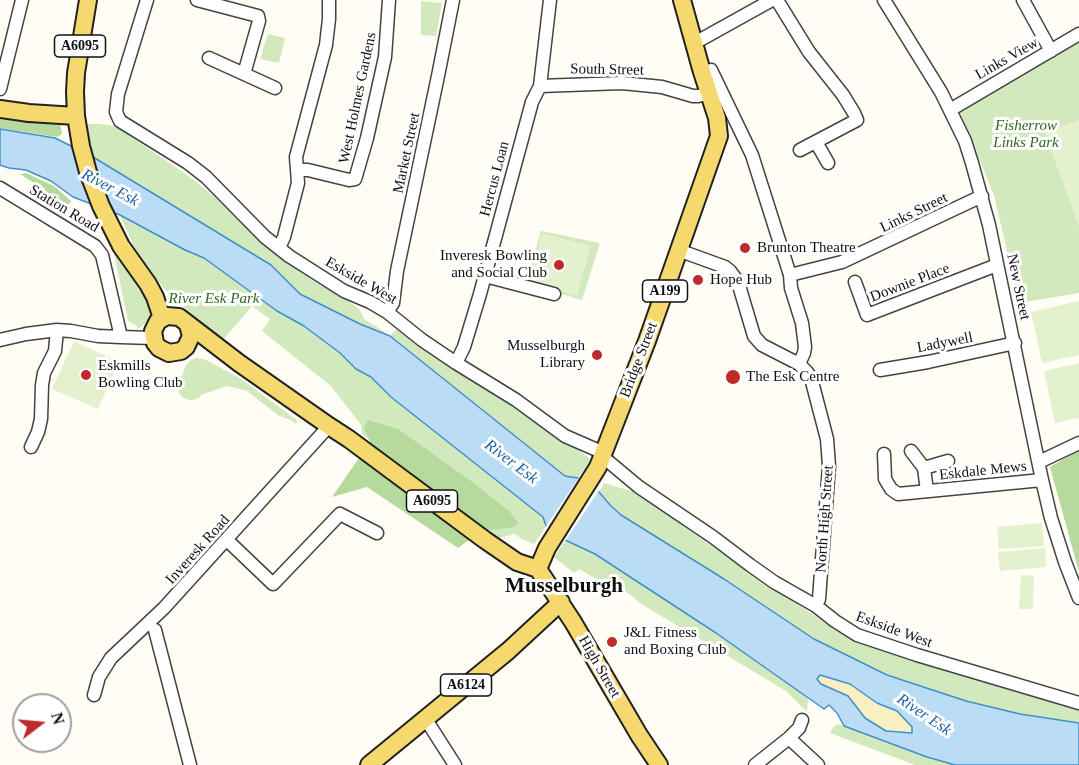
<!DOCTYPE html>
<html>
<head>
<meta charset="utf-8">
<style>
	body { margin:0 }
	#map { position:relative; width:1079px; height:765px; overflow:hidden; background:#fffdf4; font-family:Georgia,serif }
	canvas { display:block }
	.north { position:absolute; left:12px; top:693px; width:60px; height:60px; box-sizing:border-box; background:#fff; border:2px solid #9f9f9f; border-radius:50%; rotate:74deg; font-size:16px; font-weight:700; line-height:24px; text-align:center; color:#101010 }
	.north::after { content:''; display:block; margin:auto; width:21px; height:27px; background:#bf2a2b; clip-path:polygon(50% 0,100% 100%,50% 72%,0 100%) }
</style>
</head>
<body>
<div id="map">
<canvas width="1079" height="765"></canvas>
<div class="north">N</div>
</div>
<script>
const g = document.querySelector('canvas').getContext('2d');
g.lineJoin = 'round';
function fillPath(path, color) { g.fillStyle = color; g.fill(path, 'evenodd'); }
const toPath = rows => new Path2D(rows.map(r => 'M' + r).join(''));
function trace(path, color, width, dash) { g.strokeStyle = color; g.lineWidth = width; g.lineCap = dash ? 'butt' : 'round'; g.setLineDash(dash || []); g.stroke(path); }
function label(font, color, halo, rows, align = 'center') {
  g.font = font + ' Georgia,serif'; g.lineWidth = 6; g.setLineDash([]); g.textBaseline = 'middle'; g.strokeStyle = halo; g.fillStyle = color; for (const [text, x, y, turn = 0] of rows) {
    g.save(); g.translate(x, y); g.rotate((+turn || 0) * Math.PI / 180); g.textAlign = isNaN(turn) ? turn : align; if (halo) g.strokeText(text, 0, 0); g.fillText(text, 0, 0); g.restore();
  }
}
fillPath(toPath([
	[421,1,442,3,436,36,421,35],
	[268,34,285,38,279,63,260,59],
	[1079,42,1079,293,1019,303,994,195,959,111],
	[88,124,99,124,115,126,190,177,217,199,272,251,313,281,347,300,360,310,364,319,385,332,384,334,360,324,300,294,271,265,93,157,89,136],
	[120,215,185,250,204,258,277,311,304,326,340,353,356,369,371,377,391,397,543,517,546,526,534,544,522,539,515,534,499,538,362,434,361,425,331,386,262,331,270,319,252,306,223,340,209,330,164,289,134,247],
	[541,231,600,243,582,300,526,284],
	[117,251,128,269,145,295,150,308,150,315,147,322,137,330,137,326,128,321,114,253],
	[396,329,587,456,590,461,578,478,565,476,390,336],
	[196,358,204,359,240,378,297,420,296,424,291,420,279,416,247,391,227,386,201,395,200,397,194,400,189,400,183,398,179,393,177,376,182,376,186,365,191,360],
	[604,483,631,491,636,490,688,530,837,631,868,645,1079,709,1079,723,1020,714,966,701,887,675,834,650,814,639,724,579,621,515,610,505,599,492],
	[565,540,595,554,772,671,808,698,807,712,786,691,638,602,634,597,626,592,624,595,579,569,574,573,554,557],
	[838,724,879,738,927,757,955,765,915,765,830,733,834,726]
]), '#d2e9bd');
fillPath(toPath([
	[0,118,60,123,62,134,57,137,0,128],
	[26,173,54,186,71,201,67,207,60,209,37,185,20,174],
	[368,420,398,429,475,484,510,512,518,523,514,527,481,531,458,548,367,487,332,497,370,442,364,428],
	[1079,450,1079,572,1050,467]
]), '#b6da9d');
fillPath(toPath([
	[819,675,850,684,876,703,897,711,912,727,912,733,886,731,865,718,848,696,821,684,816,679]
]), '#f9efc1');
fillPath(toPath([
	[1079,120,1079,227,1045,133],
	[542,233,591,246,577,296,528,283],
	[1079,301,1079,355,1042,363,1031,312],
	[74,341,119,362,98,409,52,389],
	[1079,363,1079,418,1055,423,1044,371],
	[1042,523,1044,546,999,549,997,527],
	[1045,548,1046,567,1000,571,998,552],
	[1021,575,1034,576,1033,609,1019,609]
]), '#e4f1cf');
const water = toPath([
	[0,129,55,138,93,157,271,265,300,294,360,324,390,336,565,476,578,478,599,492,610,505,621,515,724,579,814,639,887,675,966,701,1020,714,1079,723,1079,765,955,765,927,757,844,726,837,713,829,705,824,709,716,633,595,554,565,540,546,526,543,517,391,397,371,377,356,369,340,353,304,326,277,311,204,258,185,250,120,215,73,197,51,181,26,170,9,168,0,165,0,129],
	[820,675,850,684,877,703,897,711,912,727,912,733,886,731,865,718,848,696,821,684,817,679,820,675]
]);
fillPath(water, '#baddf5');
trace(water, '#428fcb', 1.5);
fillPath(toPath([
	[580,476,600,489,564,543,544,529]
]), '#fffdf4');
const minor = toPath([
	[147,0,118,94,116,112,120,121,188,163,206,177,265,237,289,256,344,291,370,302,387,312,422,340,456,363,516,400,565,436,604,453],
	[197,0,258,16,259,21,244,74],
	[777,0,809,52,843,95,854,113,857,120,800,150],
	[884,0,941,92,965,141,972,163,989,225,1042,480,1051,518,1065,562,1079,598],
	[1023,0,1051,51],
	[693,42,700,40,772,0],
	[209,58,275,88],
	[702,72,711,70,752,155,790,275,791,288,802,323,805,347,804,353,799,364],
	[540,86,622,83,662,87,693,96,698,96,709,93],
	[0,89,22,0],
	[950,110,1079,34],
	[816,142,828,163],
	[297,170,308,170,349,180,355,179,356,176,367,138,385,57,389,0],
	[0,188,95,246,102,255,121,337,153,338],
	[279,248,284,237,298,183,296,157,326,45,329,19,329,0],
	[678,250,725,267,730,271,738,282,754,336,762,345,799,364,807,372,811,378,827,439,829,466,819,599,816,606],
	[790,275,842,262,982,196],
	[485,276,554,294],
	[855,282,867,315,997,265],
	[387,312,393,303,397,271,438,76,453,0],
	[0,340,26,334,57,330,71,331,98,336,121,337],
	[456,363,464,347,480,294,532,102,540,86,550,0],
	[880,370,928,362,1015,343],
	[31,447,38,432,41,419,42,385,44,373,55,351,57,330],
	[911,451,924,468,927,491],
	[884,454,885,479,891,489,898,494,1042,480],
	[602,459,609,462,639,487,713,537,750,565,774,582,816,606,835,621,857,635,917,655,1079,703],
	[1039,462,1079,443],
	[924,468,948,461],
	[227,540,273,584,340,514,377,533],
	[155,630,190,765],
	[94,695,99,677,111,658,164,608,329,426],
	[425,718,455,765],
	[789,738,818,765],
	[755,765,789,738,799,728,802,720]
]);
const major = toPath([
	[88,0,76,73,75,92,76,116,81,146,88,172,101,206,121,246,148,284,155,297,162,318],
	[0,109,29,113,76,116],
	[188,325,191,336,186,347,181,351,169,353,159,348,155,343,153,331,158,321,167,316,179,317,239,363,329,426,349,439,485,540,517,562,538,569],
	[538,569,547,548,598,467,647,341,719,136,717,118,702,72,682,0],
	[538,569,573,622,639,735,659,765],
	[369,765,508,651,561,602]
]);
trace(minor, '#434343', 15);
trace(major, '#212121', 20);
trace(minor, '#fff', 12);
trace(major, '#f5d96e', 16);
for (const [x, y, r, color] of [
	[745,248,6,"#bf2a2b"],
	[559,265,6,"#bf2a2b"],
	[698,280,6,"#bf2a2b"],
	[597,355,6,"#bf2a2b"],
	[86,375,6,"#bf2a2b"],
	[733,377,8,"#bf2a2b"],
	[612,642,6,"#bf2a2b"]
]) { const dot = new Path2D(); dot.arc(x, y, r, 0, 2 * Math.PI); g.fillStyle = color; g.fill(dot); trace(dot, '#fff', 2); }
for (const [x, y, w] of [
	[80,46,51],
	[665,291,45],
	[432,501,51],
	[466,685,51]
]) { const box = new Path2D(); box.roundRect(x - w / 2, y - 11, w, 22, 4.5); g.fillStyle = '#fff'; g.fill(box); trace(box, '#101010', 1.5); }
label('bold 14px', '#101010', null, [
	["A6095",80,46],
	["A199",665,291],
	["A6095",432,501],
	["A6124",466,685]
]);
label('15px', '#101010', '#fff', [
	["Links View",1007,59,-30],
	["South Street",607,70,1],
	["West Holmes Gardens",358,98,-78],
	["Market Street",407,153,-78],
	["Hercus Loan",495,179,-75],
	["Station Road",64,209,31],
	["Links Street",914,213,-26],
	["Eskside West",361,281,30],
	["Downie Place",910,283,-21],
	["New Street",1018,287,78],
	["Ladywell",945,343,-11],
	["Bridge Street",639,360,-69],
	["Eskdale Mews",983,471,-6],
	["North High Street",825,519,-86],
	["Inveresk Road",198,550,-48],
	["Eskside West",894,630,20],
	["High Street",599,667,60]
]);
label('italic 15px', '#2d6821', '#fff', [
	["Fisherrow",1026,126],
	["Links Park",1026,143],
	["River Esk Park",214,299]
]);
label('15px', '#101010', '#fff', [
	["Brunton Theatre",757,248],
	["Inveresk Bowling",547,256,"right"],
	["and Social Club",547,273,"right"],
	["Hope Hub",710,280],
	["Musselburgh",585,346,"right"],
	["Library",585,363,"right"],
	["Eskmills",98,366],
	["Bowling Club",98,383],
	["The Esk Centre",746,377],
	["J&L Fitness",624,633],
	["and Boxing Club",624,650]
], 'left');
label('italic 16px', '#1b61a1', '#fff', [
	["River Esk",110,188,28],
	["River Esk",511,462,37],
	["River Esk",924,715,34]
]);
label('bold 21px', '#101010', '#fff', [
	["Musselburgh",564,587]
]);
</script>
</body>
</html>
